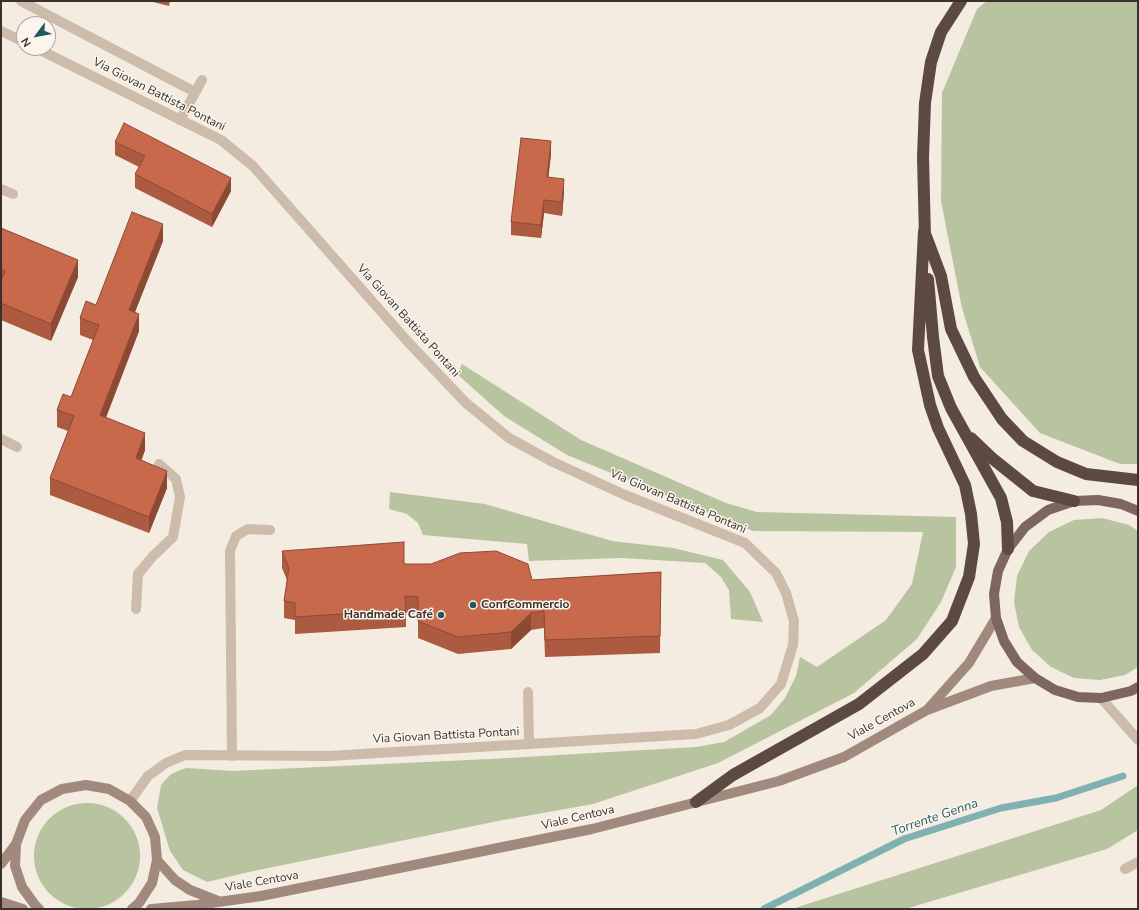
<!DOCTYPE html>
<html>
<head>
<meta charset="utf-8">
<style>
	body { margin:0 }
	#map { position:relative; width:1139px; height:910px; overflow:hidden; background:#f4ebe1; font-family:"Nunito Sans",sans-serif }
	canvas { display:block }
	.frame { position:absolute; inset:0; border:2px solid #3b302b; pointer-events:none }
	.north { position:absolute; left:16px; top:16px; width:40px; height:40px; box-sizing:border-box; background:#fbf5ee; border:1px solid #aea6a0; border-radius:50%; rotate:238deg; font-size:11px; font-weight:700; line-height:16px; text-align:center; color:#3b302b }
	.north::after { content:''; display:block; margin:auto; width:14px; height:18px; background:#1f5a5e; clip-path:polygon(50% 0,100% 100%,50% 72%,0 100%) }
</style>
</head>
<body>
<div id="map">
<canvas width="1139" height="910"></canvas>
<div class="frame"></div>
<div class="north">N</div>
</div>
<script>
const g = document.querySelector('canvas').getContext('2d');
g.lineJoin = 'round';
function fillPath(path, color) { g.fillStyle = color; g.fill(path, 'evenodd'); }
const toPath = rows => new Path2D(rows.map(r => 'M' + r).join(''));
function trace(path, color, width, dash) { g.strokeStyle = color; g.lineWidth = width; g.lineCap = dash ? 'butt' : 'round'; g.setLineDash(dash || []); g.stroke(path); }
function label(font, color, halo, rows, align = 'center') {
  g.font = font + ' "Nunito Sans",sans-serif'; g.lineWidth = 3; g.setLineDash([]); g.textBaseline = 'middle'; g.strokeStyle = halo; g.fillStyle = color; for (const [text, x, y, turn = 0] of rows) {
    g.save(); g.translate(x, y); g.rotate((+turn || 0) * Math.PI / 180); g.textAlign = isNaN(turn) ? turn : align; if (halo) g.strokeText(text, 0, 0); g.fillText(text, 0, 0); g.restore();
  }
}
fillPath(toPath([
	[987,1,1138,1,1138,464,1120,464,1040,433,980,367,962,308,941,201,942,93,977,9],
	[462,364,581,440,726,503,757,512,956,517,956,567,941,602,917,639,854,693,718,763,593,804,498,821,249,872,207,882,183,870,170,851,157,808,161,785,171,774,186,768,233,771,490,759,696,747,724,742,771,715,785,698,796,676,800,657,817,667,886,620,912,584,923,532,753,531,567,455,504,416,457,374],
	[390,492,485,504,612,541,673,548,723,560,750,592,763,622,731,619,729,590,721,577,705,563,622,558,529,561,527,544,423,535,418,523,407,514,389,509],
	[1102,518,1129,525,1138,531,1138,667,1125,675,1100,680,1074,678,1051,667,1032,650,1019,627,1014,602,1017,576,1029,551,1049,532,1074,520],
	[1138,785,1138,830,1107,849,905,909,793,909,804,905,1101,810],
	'34 856a53 53 0 1 1 106 0a53 53 0 1 1-106 0Z'
]), '#b8c4a0');
trace(toPath([
	[764,909,904,839,1001,808,1056,798,1123,776]
]), '#7fb0b2', 7);
trace(toPath([
	[21,1,195,92],
	[180,120,202,80],
	[1,189,13,194],
	[1,439,17,447],
	[136,609,138,574,153,556,173,537,180,497,176,479,159,464],
	[528,692,529,744],
	[232,756,230,551,236,536,248,529,270,530]
]), '#cdbbac', 10);
trace(toPath([
	[1,31,24,42],
	[36,48,221,140,253,166,408,342,466,403,509,438,553,462,625,495,745,543,776,573,786,593,794,621,793,645,781,684,760,708,729,725,696,734,328,756,185,755,166,763,148,776,130,801],
	[1125,869,1138,862]
]), '#cdbbac', 10);
trace(toPath([
	[1101,698,1138,740]
]), '#cdbbac', 10);
trace(toPath([
	[928,709,969,663,996,618],
	[157,860,175,880,190,890,218,901],
	[1,864,16,844],
	[1,902,23,909],
	[39,909,35,905,22,887,15,866,16,844,25,820,41,800,62,789,86,785,109,789,130,801,146,817,155,837,157,860,152,883,139,903,132,909],
	[151,909,197,905,261,896,592,829,779,781,844,757,927,710,991,686,1035,678]
]), '#a18a7d', 10);
trace(toPath([
	[1138,511,1121,504,1098,500,1074,501,1048,510,1025,527,1008,549,998,571,994,594,996,618,1004,641,1017,662,1035,678,1055,690,1078,697,1101,698,1131,691,1138,687]
]), '#7d675c', 10);
trace(toPath([
	[926,236,941,276,951,329,974,377,1002,419,1023,441,1057,462,1086,474,1138,480],
	[925,238,923,157,925,103,931,62,941,32,961,1],
	[928,279,933,337,938,376,951,408,1001,498,1007,522,1008,549],
	[971,438,993,459,1033,491,1074,501],
	[696,802,733,775,859,704,923,654,952,621,969,577,974,544,971,514,965,485,938,428,930,405,918,350,924,231]
]), '#5c4a42', 12);
fillPath(toPath([
	[149,1,170,1,169,6],
	[115,142,231,191,212,227,135,188,135,174,139,167,115,155],
	[551,154,548,177,564,192,562,216,544,213,541,238,511,235,511,222],
	[1,228,78,277,51,341,1,320],
	[163,241,135,312,139,331,106,418,145,450,141,461,167,488,149,533,50,495,50,478,68,431,57,427,57,410,71,397,93,340,80,335,80,318,96,305],
	[282,551,404,564,532,580,661,572,660,653,545,657,544,628,531,630,511,649,458,654,418,638,418,614,406,613,406,627,295,634,295,620,284,618,284,601,287,580,282,568]
]), '#ac5a40');
fillPath(toPath([
	[551,141,551,154,547,190,547,177],
	[231,178,231,191,212,227,212,214],
	[564,179,564,192,562,216,562,202],
	[544,200,544,213,541,238,541,225],
	[163,224,163,241,129,327,129,310],
	[78,260,78,277,51,341,51,324],
	[139,314,139,331,100,432,100,415],
	[145,433,145,450,136,475,136,458],
	[167,471,167,488,149,533,149,517],
	[531,613,531,630,511,649,511,632]
]), '#8c4a34');
const building = toPath([
	[124,123,231,178,212,214,135,174,145,156,115,142,124,123],
	[521,138,551,141,547,177,564,179,562,202,544,200,541,225,511,222,521,138],
	[132,212,163,224,129,310,139,314,100,415,145,433,136,458,167,471,149,517,50,478,74,416,57,410,63,394,71,397,99,325,80,318,86,301,96,305,132,212],
	[1,228,78,260,51,324,1,303,1,281,5,271,1,269,1,228],
	[404,542,404,564,431,564,460,553,496,551,528,564,532,580,661,572,660,636,545,640,544,611,531,613,511,632,458,637,418,621,418,597,405,596,406,610,295,617,295,603,284,601,289,568,282,551,404,542]
]);
fillPath(building, '#c8694b');
trace(building, '#8c4a34', 1);
for (const [x, y, r, color] of [
	[473,605,4,"#1f5a5e"],
	[441,615,4,"#1f5a5e"]
]) { const dot = new Path2D(); dot.arc(x, y, r, 0, 2 * Math.PI); g.fillStyle = color; g.fill(dot); trace(dot, '#fbf5ee', 1.5); }
label('12px', '#3b302b', '#fbf5ee', [
	["Via Giovan Battista Pontani",159,95,27],
	["Via Giovan Battista Pontani",408,321,48],
	["Via Giovan Battista Pontani",678,502,23],
	["Viale Centova",882,720,-29],
	["Via Giovan Battista Pontani",446,736,-3],
	["Viale Centova",578,818,-13],
	["Viale Centova",262,882,-10]
]);
label('bold 12px', '#3b302b', '#fbf5ee', [
	["ConfCommercio",481,605],
	["Handmade Café",433,615,"right"]
], 'left');
label('italic 13px', '#1f5a5e', '#fbf5ee', [
	["Torrente Genna",935,818,-19]
]);
</script>
</body>
</html>
